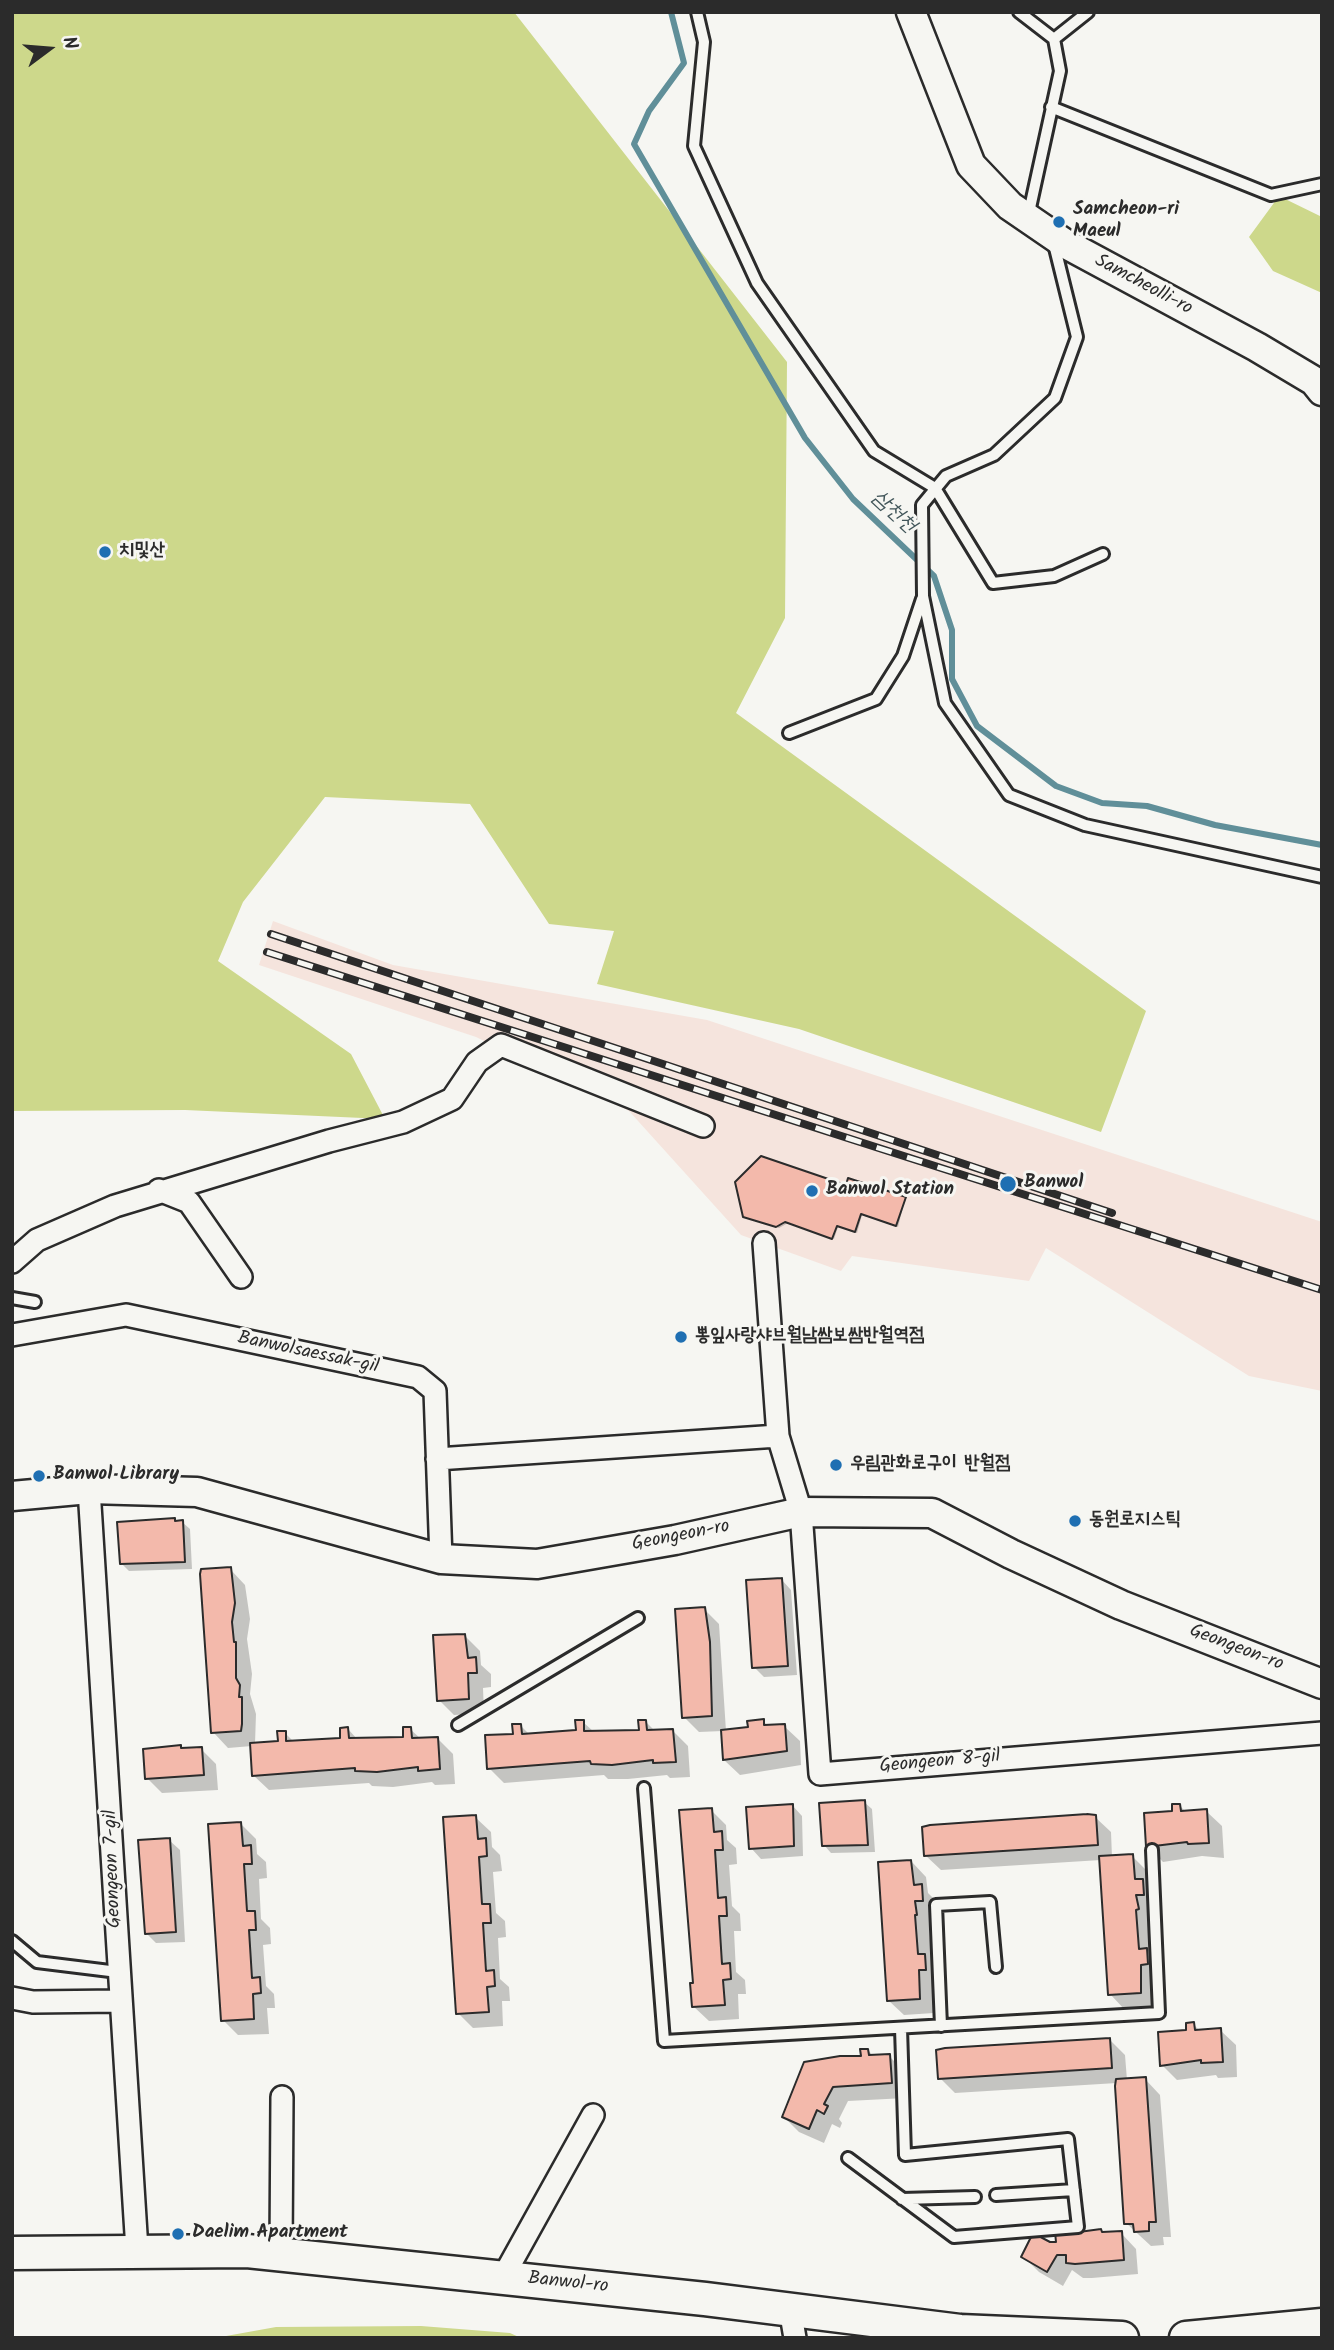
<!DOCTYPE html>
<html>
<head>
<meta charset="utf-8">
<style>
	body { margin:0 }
	#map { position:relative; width:1334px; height:2350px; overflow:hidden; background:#f6f6f2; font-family:Kalam,sans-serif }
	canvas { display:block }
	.frame { position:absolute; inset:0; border:14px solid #2b2b2b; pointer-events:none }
	.north { position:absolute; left:14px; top:14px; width:70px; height:70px; -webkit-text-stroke:5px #f6f6f2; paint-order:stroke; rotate:74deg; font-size:19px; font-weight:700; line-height:28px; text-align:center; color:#2b2b2b }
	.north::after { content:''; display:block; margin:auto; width:24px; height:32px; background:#2b2b2b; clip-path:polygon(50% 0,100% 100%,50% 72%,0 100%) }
</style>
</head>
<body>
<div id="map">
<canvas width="1334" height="2350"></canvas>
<div class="frame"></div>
<div class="north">N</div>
</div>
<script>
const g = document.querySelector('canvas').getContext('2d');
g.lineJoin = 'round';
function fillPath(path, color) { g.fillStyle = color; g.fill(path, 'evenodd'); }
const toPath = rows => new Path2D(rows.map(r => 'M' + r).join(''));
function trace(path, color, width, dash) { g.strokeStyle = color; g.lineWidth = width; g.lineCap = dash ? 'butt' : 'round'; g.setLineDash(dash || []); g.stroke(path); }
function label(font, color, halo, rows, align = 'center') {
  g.font = font + ' Kalam,"Poor Story",sans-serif'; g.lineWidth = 6; g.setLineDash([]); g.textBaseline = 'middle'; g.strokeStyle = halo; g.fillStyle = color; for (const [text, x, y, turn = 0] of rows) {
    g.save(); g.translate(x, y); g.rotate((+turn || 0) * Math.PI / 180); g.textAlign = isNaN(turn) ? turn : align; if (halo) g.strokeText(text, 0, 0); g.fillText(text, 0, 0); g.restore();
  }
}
fillPath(toPath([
	[273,921,393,965,707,1020,1322,1222,1322,1391,1249,1376,1046,1248,1029,1281,852,1256,841,1271,741,1235,629,1111,476,1037,259,965]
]), '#f5e4dd');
fillPath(toPath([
	[12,12,514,12,787,362,785,618,736,713,1146,1011,1101,1132,799,1029,597,984,614,931,549,924,470,804,325,797,243,902,218,961,351,1054,385,1119,185,1110,12,1111],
	[1279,196,1322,217,1322,293,1273,271,1249,237],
	[421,2326,510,2333,521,2338,215,2338,276,2327]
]), '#cdd88b');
fillPath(toPath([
	[847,1187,905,1199,898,1227,862,1215,857,1233,838,1227,834,1239,788,1223,779,1228,745,1216],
	[182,1522,190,1529,192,1569,129,1571,122,1564],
	[230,1569,245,1585,250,1619,247,1639,252,1674,250,1694,256,1714,255,1744,280,1742,285,1733,295,1743,342,1740,348,1729,358,1740,405,1739,410,1729,421,1739,437,1738,453,1754,455,1784,435,1785,432,1782,393,1787,372,1786,369,1783,269,1790,253,1775,252,1746,228,1748,213,1732],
	[781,1579,791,1590,797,1675,764,1677,754,1667],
	[704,1609,719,1624,726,1731,750,1729,763,1721,768,1726,784,1726,800,1741,801,1765,740,1775,724,1760,723,1731,699,1732,684,1717],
	[464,1635,480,1651,481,1665,491,1674,491,1687,483,1688,484,1713,454,1715,439,1700],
	[583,1722,594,1732,640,1731,646,1722,656,1732,673,1731,688,1746,690,1777,670,1778,667,1775,628,1779,608,1779,604,1775,504,1783,489,1768,520,1725,530,1735,578,1732],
	[180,1747,183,1750,201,1749,216,1764,218,1790,162,1793,147,1778],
	[864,1802,872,1809,875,1852,831,1853,824,1845],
	[792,1805,802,1816,803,1856,761,1859,751,1848],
	[1180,1806,1186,1812,1206,1811,1222,1826,1224,1858,1202,1856,1163,1862,1148,1846],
	[711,1810,726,1825,727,1840,736,1848,737,1864,729,1865,732,1906,740,1914,741,1931,734,1931,736,1972,745,1980,746,1994,738,1994,739,2019,709,2021,693,2006],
	[475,1817,491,1832,492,1847,500,1855,502,1871,493,1872,496,1913,505,1921,506,1937,498,1938,500,1979,509,1987,510,2001,502,2001,503,2026,473,2028,458,2013],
	[1095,1817,1111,1832,1112,1857,1132,1856,1147,1871,1156,2008,1125,2010,1110,1994,1101,1860,941,1870,925,1855],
	[241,1824,256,1839,257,1854,266,1862,267,1878,259,1879,261,1919,270,1928,271,1944,263,1945,266,1986,274,1994,275,2008,267,2008,269,2034,238,2035,223,2020],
	[169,1840,180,1850,185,1942,156,1943,146,1933],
	[911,1861,926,1877,928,1893,936,1901,937,1915,929,1916,931,1930,929,1930,932,1963,940,1971,941,1985,934,1985,934,2013,904,2015,888,2000],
	[1193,2024,1200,2031,1220,2030,1236,2045,1237,2077,1218,2078,1216,2075,1177,2080,1162,2065],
	[1110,2040,1125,2055,1127,2080,1145,2079,1160,2095,1171,2237,1163,2237,1164,2245,1151,2246,1126,2223,1117,2083,955,2093,940,2078],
	[868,2050,874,2057,889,2056,904,2071,906,2098,848,2101,839,2119,842,2123,840,2128,832,2124,824,2143,799,2132,784,2117,863,2058],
	[1114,2231,1121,2233,1136,2249,1138,2274,1092,2278,1083,2278,1072,2270,1063,2286,1039,2272,1023,2256,1049,2244]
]), '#0003');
trace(toPath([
	[671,12,684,63,649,111,634,144,805,438,853,499,934,576,952,630,952,679,977,726,1056,786,1102,803,1147,806,1215,825,1322,845]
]), '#608f99', 6);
const building = toPath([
	[761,1156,846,1185,848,1178,906,1197,896,1226,861,1214,855,1232,837,1226,832,1239,785,1222,776,1227,743,1217,735,1182,761,1156],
	[175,1518,175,1521,183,1520,185,1562,120,1564,117,1522,175,1518],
	[231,1567,235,1603,232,1622,234,1642,236,1642,236,1678,240,1685,239,1697,242,1697,242,1724,241,1731,211,1733,200,1574,201,1569,231,1567],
	[782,1578,788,1666,752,1668,746,1580,782,1578],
	[705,1607,710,1642,712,1716,682,1718,675,1609,705,1607],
	[465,1634,468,1658,476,1657,477,1673,468,1673,469,1699,437,1701,433,1635,465,1634],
	[764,1719,764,1725,785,1724,787,1751,723,1760,721,1730,748,1727,747,1721,764,1719],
	[575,1720,584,1720,584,1731,639,1730,638,1720,646,1720,647,1730,673,1729,676,1762,653,1763,653,1760,612,1765,591,1764,590,1761,487,1769,485,1735,513,1734,512,1724,521,1724,522,1734,576,1730,575,1720],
	[348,1727,349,1738,403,1737,403,1727,411,1727,412,1738,438,1737,440,1769,418,1771,418,1767,377,1772,355,1771,355,1768,252,1776,250,1743,278,1741,277,1731,286,1731,286,1741,340,1738,340,1728,348,1727],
	[181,1745,181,1748,202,1747,204,1775,145,1779,143,1749,181,1745],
	[865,1800,868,1845,822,1846,819,1803,865,1800],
	[793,1804,794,1846,749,1849,746,1807,793,1804],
	[1172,1804,1180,1804,1181,1811,1207,1809,1209,1843,1188,1844,1187,1842,1146,1847,1144,1813,1172,1811,1172,1804],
	[712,1808,714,1832,722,1831,723,1850,715,1850,718,1898,726,1897,727,1916,719,1916,722,1964,730,1963,731,1979,723,1980,725,2005,692,2007,690,1983,693,1983,679,1810,712,1808],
	[1087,1814,1096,1815,1098,1845,924,1856,922,1827,930,1825,1087,1814],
	[476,1815,478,1839,486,1838,487,1856,479,1857,482,1904,490,1904,491,1923,483,1923,486,1971,494,1970,495,1986,487,1987,489,2012,456,2014,443,1817,476,1815],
	[241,1822,243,1846,251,1845,252,1864,244,1864,247,1911,255,1911,256,1930,249,1930,252,1978,260,1977,261,1993,253,1994,254,2019,221,2021,208,1824,241,1822],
	[170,1838,176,1932,145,1934,138,1840,170,1838],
	[1133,1854,1135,1879,1143,1879,1144,1895,1136,1895,1139,1909,1136,1910,1139,1949,1147,1948,1148,1964,1141,1965,1141,1993,1108,1995,1099,1856,1133,1854],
	[911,1860,914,1885,922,1884,923,1901,915,1901,917,1915,915,1915,918,1954,925,1954,926,1970,919,1970,920,1999,887,2001,878,1862,911,1860],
	[1194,2022,1195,2030,1221,2028,1223,2062,1201,2063,1201,2060,1160,2066,1158,2032,1186,2030,1186,2023,1194,2022],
	[1110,2038,1112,2068,938,2079,936,2050,945,2048,1110,2038],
	[860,2049,868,2049,869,2055,890,2054,892,2083,833,2087,824,2104,828,2106,824,2114,817,2110,809,2129,782,2117,804,2062,840,2056,861,2056,860,2049],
	[1146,2077,1156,2222,1149,2222,1149,2231,1134,2232,1133,2224,1124,2224,1115,2086,1116,2079,1146,2077],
	[1101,2229,1102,2232,1122,2231,1124,2260,1075,2264,1066,2263,1066,2255,1057,2255,1047,2272,1021,2257,1033,2233,1050,2242,1056,2242,1055,2232,1064,2234,1101,2229]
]);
fillPath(building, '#f3b9ab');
trace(building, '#2b2b2b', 2);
const service = toPath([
	[697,12,704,42,694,146,757,283,874,451,935,488,993,583,1054,576,1103,554],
	[1019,12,1054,39],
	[1051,107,1271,195,1322,184],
	[1028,217,1060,71,1054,39,1088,12],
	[1053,240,1077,337,1055,398,994,455,946,476,922,505,923,596,945,703,1009,795,1085,825,1322,877],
	[789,733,876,699,903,656,922,599],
	[12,1298,35,1302],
	[458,1725,638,1618],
	[644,1788,664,2041,1159,2013,1152,1850],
	[12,1941,37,1962,118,1972],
	[941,2026,936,1905,990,1902,996,1967],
	[848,2158,954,2237,1078,2227,1068,2139,905,2155,901,2028],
	[996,2195,1074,2190],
	[902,2199,975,2197]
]);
const minor = toPath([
	[159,1190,189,1202,241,1277],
	[764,1243,778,1436,801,1512,820,1774,1322,1733],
	[12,1262,37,1240,115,1206,329,1141,403,1122,452,1099,477,1062,501,1045,703,1126],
	[12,1335,126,1315,418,1377,435,1391,441,1559],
	[437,1459,778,1436],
	[89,1489,137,2250],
	[12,1998,33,2002,119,2001],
	[281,2254,282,2097],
	[503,2277,593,2115],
	[790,2309,795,2338]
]);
const tertiary = toPath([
	[911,12,971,165,1010,206,1064,243,1257,347,1314,381,1322,391],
	[12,1496,89,1489,197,1492,441,1559,537,1564,675,1540,801,1512,932,1513,1011,1554,1121,1605,1322,1684]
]);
const secondary = toPath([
	[12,2253,247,2251,705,2299,960,2331,1122,2338],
	[1186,2338,1322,2325]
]);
trace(service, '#2b2b2b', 16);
trace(minor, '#2b2b2b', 26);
trace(tertiary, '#2b2b2b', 33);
trace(secondary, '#2b2b2b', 37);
trace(service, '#f6f6f2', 10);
trace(minor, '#f6f6f2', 21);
trace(tertiary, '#f6f6f2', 28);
trace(secondary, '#f6f6f2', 32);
const rail = toPath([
	[271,934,1112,1213],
	[267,952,1322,1290]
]);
trace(rail, '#2b2b2b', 8);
trace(rail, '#f6f6f2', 5, [16]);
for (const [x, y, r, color] of [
	[1059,222,7,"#1f6fb2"],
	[105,552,7,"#1f6fb2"],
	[1008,1184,9,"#1f6fb2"],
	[812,1191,7,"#1f6fb2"],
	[681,1337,7,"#1f6fb2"],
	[836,1465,7,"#1f6fb2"],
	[39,1476,7,"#1f6fb2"],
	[1075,1521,7,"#1f6fb2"],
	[178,2234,7,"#1f6fb2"]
]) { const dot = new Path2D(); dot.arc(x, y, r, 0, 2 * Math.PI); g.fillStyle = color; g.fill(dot); trace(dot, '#f6f6f2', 2.5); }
label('bold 19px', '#2b2b2b', '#f6f6f2', [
	["Samcheon-ri",1073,211],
	["Maeul",1073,233],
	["치및산",119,552],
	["Banwol",1024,1184],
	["Banwol Station",826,1191],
	["뽕잎사랑샤브월남쌈보쌈반월역점",695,1337],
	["우림관화로구이 반월점",850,1465],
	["Banwol Library",53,1476],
	["동원로지스틱",1089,1521],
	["Daelim Apartment",192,2234]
], 'left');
label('19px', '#2b2b2b', '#f6f6f2', [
	["Samcheolli-ro",1143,286,28],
	["Banwolsaessak-gil",308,1354,12],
	["Geongeon-ro",681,1537,-11],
	["Geongeon-ro",1236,1649,21],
	["Geongeon 8-gil",940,1763,-5],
	["Geongeon 7-gil",114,1869,-92],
	["Banwol-ro",568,2284,6]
]);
label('italic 21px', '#415559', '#f6f6f2', [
	["삼천천",893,513,43]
]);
</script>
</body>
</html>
